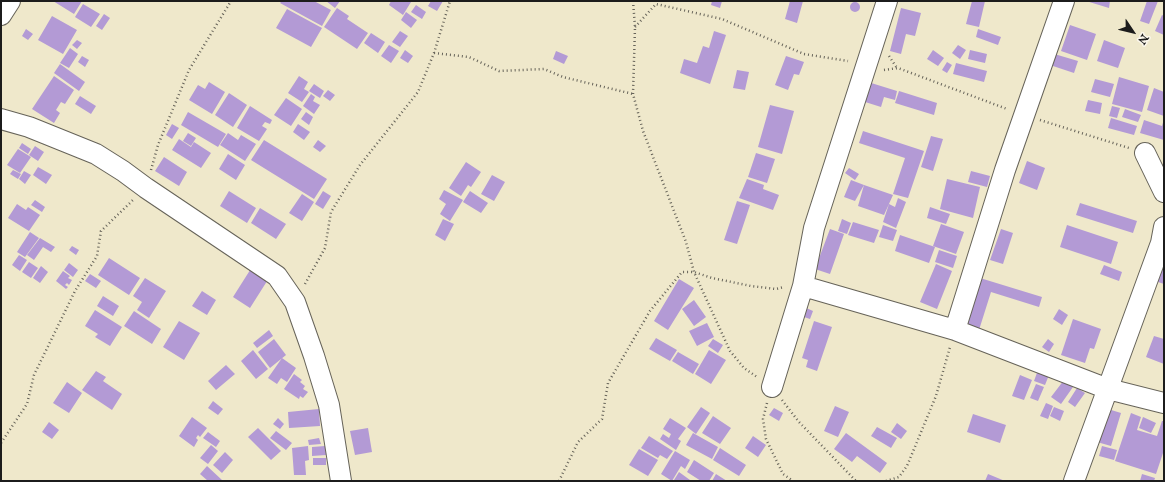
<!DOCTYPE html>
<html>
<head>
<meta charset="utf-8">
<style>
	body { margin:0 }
	#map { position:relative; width:1165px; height:482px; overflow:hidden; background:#efe8cb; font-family:"IM FELL English",serif }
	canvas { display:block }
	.frame { position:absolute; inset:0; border:2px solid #1c1c1c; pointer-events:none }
	.north { position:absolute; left:1113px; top:12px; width:40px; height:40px; -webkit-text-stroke:3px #fbf7ec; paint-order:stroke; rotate:125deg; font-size:11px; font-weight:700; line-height:16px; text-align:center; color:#1c1c1c }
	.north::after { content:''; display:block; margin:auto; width:14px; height:18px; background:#1c1c1c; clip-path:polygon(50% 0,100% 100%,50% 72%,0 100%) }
</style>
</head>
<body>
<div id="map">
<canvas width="1165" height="482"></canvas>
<div class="frame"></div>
<div class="north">N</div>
</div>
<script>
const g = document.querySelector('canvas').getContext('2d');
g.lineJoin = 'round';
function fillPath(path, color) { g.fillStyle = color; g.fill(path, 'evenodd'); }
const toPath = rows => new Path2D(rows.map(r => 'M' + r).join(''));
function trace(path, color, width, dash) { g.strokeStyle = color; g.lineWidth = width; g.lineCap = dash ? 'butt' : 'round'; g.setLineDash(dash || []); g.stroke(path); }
fillPath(toPath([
	[53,1,82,1,74,14],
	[282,1,314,1,331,10,322,26,280,3],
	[326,1,340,1,335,8],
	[391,1,409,1,411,2,403,15,389,5],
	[431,1,443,1,437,11,428,6],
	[712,1,722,1,720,8,711,5],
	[790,1,803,1,797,23,785,19],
	[972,1,985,1,979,27,966,24],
	[1086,1,1110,1,1109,8],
	[1147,1,1158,1,1149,24,1140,21],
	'850 7a5 5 0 1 1 10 0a5 5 0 1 1-10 0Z',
	[83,4,100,14,91,27,75,17],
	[416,5,426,12,422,19,411,12],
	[337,8,349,16,347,19,368,33,357,49,324,27],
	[901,8,921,13,915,36,906,34,901,54,890,51],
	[287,9,322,28,311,47,276,28],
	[406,12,417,20,411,28,401,20],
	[104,14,110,18,102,30,96,26],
	[1162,15,1164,16,1164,35,1155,31],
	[52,16,77,30,63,54,38,40],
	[1070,25,1096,34,1087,60,1061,51],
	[26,29,33,34,28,40,22,36],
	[978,29,1001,37,998,45,976,37],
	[400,31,408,36,400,47,392,42],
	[714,31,726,35,710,84,680,73,684,59,697,63,703,46,709,48],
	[371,33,385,42,378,53,364,43],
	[77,40,82,43,77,49,72,45],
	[1104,40,1125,48,1118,68,1097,61],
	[389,45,399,51,391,63,381,56],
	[958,45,966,50,960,59,952,53],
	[70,48,78,54,69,68,60,63],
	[405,50,413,56,408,63,400,58],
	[933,50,944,58,938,66,927,59],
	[970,50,987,54,985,63,968,59],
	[556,51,568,56,564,64,553,59],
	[1051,53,1078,61,1074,73,1047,64],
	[82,56,89,60,85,67,78,62],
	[786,56,804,62,799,75,794,74,788,90,775,85],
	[947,62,952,65,947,73,942,70],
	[956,63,987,71,984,82,953,74],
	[60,64,85,82,79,91,54,73],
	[737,70,749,72,745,90,733,88],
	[54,76,74,90,65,104,61,102,56,110,60,113,54,123,32,109],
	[299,76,308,82,304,89,309,92,302,102,288,93],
	[1119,77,1149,86,1142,112,1112,104],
	[1095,79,1114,84,1110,97,1091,92],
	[209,82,225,92,212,114,189,100,198,85,205,89],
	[868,82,897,91,895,100,884,97,881,107,862,101],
	[314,84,324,91,320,98,309,91],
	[1154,88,1164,92,1164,116,1147,110],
	[328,90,335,95,330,101,323,96],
	[899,91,937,103,934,115,895,103],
	[229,93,247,105,233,127,215,115],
	[311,94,315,97,313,101,320,105,314,114,303,106],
	[80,96,96,106,91,114,75,104],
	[286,98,302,109,291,126,274,115],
	[1088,100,1102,103,1100,114,1085,111],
	[770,105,794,111,782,154,758,147],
	[250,106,272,120,270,124,265,122,262,126,267,129,259,141,237,128],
	[1112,106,1120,108,1117,118,1109,116],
	[1125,109,1141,115,1138,122,1122,117],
	[188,112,226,134,218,147,181,125],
	[306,112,313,117,309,125,301,119],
	[1111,118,1137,126,1134,135,1108,128],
	[1164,119,1164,140,1140,133,1144,120,1162,126],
	[172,124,179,128,172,139,166,135],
	[298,124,310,132,304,140,293,132],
	[863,131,924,151,908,198,893,194,905,158,859,143],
	[188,133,196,138,191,146,183,141],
	[228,133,238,140,241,135,256,144,245,161,220,145],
	[931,136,943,139,933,171,921,167],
	[179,139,191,147,194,142,211,153,201,168,172,150],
	[264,140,327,179,314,199,251,160],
	[318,140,326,146,320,152,313,147],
	[22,143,31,149,28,154,19,148],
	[35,146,44,152,38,161,29,155],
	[18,149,31,157,20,173,7,165],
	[756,153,775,159,767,183,748,177],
	[228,154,245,165,236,180,219,169],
	[164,157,187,172,179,186,155,171],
	[1027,161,1045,168,1037,190,1019,183],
	[466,162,481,172,471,187,468,185,461,196,449,188],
	[38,167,52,175,46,184,33,175],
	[849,168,859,174,855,180,845,173],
	[13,170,21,174,18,179,10,174],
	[24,171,31,175,25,184,19,179],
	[971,171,990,176,987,187,968,182],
	[492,175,505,182,494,201,481,194],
	[747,179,764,185,763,189,779,195,773,210,739,198],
	[947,179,980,187,973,218,940,209],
	[851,180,864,185,855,201,844,197],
	[864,185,893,195,884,215,858,206],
	[444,190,463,200,450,221,440,214,446,204,439,199],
	[229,191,256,208,247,223,220,206],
	[323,191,331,196,323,209,315,204],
	[470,191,488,203,481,213,463,202],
	[302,194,314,202,302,221,289,213],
	[898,198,906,202,896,228,883,222,889,204,895,207],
	[35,200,45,207,42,212,31,205],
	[737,201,750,205,737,244,724,240],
	[1080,203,1137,221,1133,233,1076,215],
	[17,204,26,210,28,207,40,215,29,231,8,218],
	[930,207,950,214,946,224,927,218],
	[260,208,286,224,276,239,251,223],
	[443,219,454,224,445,241,435,235],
	[842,219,851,223,847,234,838,231],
	[853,222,879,230,874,243,848,235],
	[941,224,964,232,956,254,933,246],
	[883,225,897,230,893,241,879,237],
	[1067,225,1118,242,1111,264,1060,247],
	[830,229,844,234,830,274,815,269],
	[1001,229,1013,233,1003,264,990,260],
	[30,232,39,238,25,257,17,252],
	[900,235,935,247,929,263,895,251],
	[40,238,55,247,51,252,43,247,34,260,27,255],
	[72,246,79,250,76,255,69,250],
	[939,250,957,256,953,268,935,262],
	[19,255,27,260,20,271,12,265],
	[109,258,140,278,129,295,98,275],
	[29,262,38,268,31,278,22,272],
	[69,263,78,270,73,277,64,270],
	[936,264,952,271,937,309,920,302],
	[1161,264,1164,265,1164,284,1155,281],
	[1104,265,1122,272,1119,281,1100,274],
	[41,266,48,272,40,283,33,278],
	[252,267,269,278,250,308,233,297],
	[63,271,70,276,68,278,72,280,69,285,67,283,65,285,68,287,66,289,56,281],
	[90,274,101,281,96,288,85,281],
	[145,278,166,291,149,318,137,310,142,302,133,296],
	[980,278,1042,297,1039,307,991,292,979,330,965,326],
	[679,279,694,288,668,330,654,321],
	[202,291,216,300,207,315,192,306],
	[103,296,119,306,113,316,97,306],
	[694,300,706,317,694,326,682,309],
	[804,307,813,311,810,319,801,316],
	[1059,309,1068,315,1062,325,1053,319],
	[95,310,122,327,110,346,95,337,98,334,85,326],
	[134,311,161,329,152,344,124,326],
	[1073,319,1101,329,1094,349,1090,348,1085,363,1061,355],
	[179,321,200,333,184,360,163,347],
	[814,321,832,327,817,371,806,367,808,360,802,358],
	[707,323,714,337,697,346,689,331],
	[269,330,273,336,257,348,253,343],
	[1154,336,1164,339,1164,364,1146,357],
	[656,338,677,350,670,361,649,349],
	[274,339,286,355,270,368,258,352],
	[713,339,723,345,718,353,708,346],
	[1048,339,1054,344,1049,352,1042,347],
	[253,350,268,369,256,379,241,361],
	[709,350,726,360,711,384,695,374],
	[678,352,699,364,693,374,672,361],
	[282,358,296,368,287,382,281,378,277,384,268,378],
	[226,365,235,374,216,390,208,381],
	[1038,370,1049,375,1045,385,1034,381],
	[96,371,106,377,103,381,122,394,112,410,82,390],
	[294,374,302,380,300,382,305,386,303,389,308,392,303,398,300,396,299,399,284,389],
	[1020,375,1032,380,1024,400,1012,396],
	[1064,380,1073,387,1061,404,1051,397],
	[67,382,82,393,69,413,53,403],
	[1036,384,1044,387,1038,401,1030,398],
	[1077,388,1085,393,1075,407,1068,402],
	[213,401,223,409,218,415,208,408],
	[1046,403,1053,406,1048,419,1040,416],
	[835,406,849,412,838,437,824,431],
	[701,407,710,413,696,434,687,427],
	[1054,407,1064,411,1060,421,1050,416],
	[774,408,783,413,779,421,769,415],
	[319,409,320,426,289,428,288,412],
	[1108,409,1121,413,1111,446,1097,442],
	[1131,413,1141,417,1137,430,1157,436,1162,421,1164,421,1164,450,1156,474,1115,461],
	[973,414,1006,425,1000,443,967,432],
	[713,416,731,428,720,444,702,433],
	[192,417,207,428,200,437,198,435,196,438,198,440,194,447,179,436],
	[1143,417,1156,423,1151,433,1139,428],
	[278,418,284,424,280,429,273,424],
	[670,418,686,428,678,439,681,441,676,450,660,439,663,434,669,438,671,434,663,429],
	[49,422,59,430,52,439,42,432],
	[897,423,907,431,901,439,891,432],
	[877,427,897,438,891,448,871,436],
	[258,428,281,451,271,460,248,437],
	[368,428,372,452,355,455,350,431],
	[276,431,292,443,286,450,270,438],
	[208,432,220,441,216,447,203,438],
	[693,433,718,447,712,459,686,445],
	[846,433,887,463,880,473,857,456,852,462,834,449],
	[649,436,673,451,667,459,660,455,658,458,641,448],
	[753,436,766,445,758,457,745,448],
	[319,438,321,444,309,445,308,440],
	[211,445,218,451,208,464,200,458],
	[308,446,309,460,305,461,306,475,294,475,292,448],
	[325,446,326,455,312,456,312,447],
	[1102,446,1117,450,1114,460,1099,456],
	[720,448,746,465,739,476,713,460],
	[639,449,658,460,648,476,629,465],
	[675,451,690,460,685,469,681,466,672,481,661,474],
	[225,452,233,460,222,473,213,465],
	[313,458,326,458,326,465,313,465],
	[694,460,714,473,709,481,701,481,687,472],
	[207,466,222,480,221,481,208,481,200,474],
	[679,472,690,480,690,481,674,480],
	[716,474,727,481,712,481],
	[988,474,1005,481,985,481],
	[1142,474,1155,478,1154,481,1140,481]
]), '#b39ad5');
const minor = toPath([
	[1,15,10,1],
	[1,119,29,127,96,154,123,171,146,188,277,276,295,302,314,356,329,405,341,481],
	[1145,153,1164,192],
	[803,286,814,228,887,1],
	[955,330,1005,170,1064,1],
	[772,387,803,286,955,330,1108,389,1164,403],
	[1074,481,1161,243,1164,227]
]);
trace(minor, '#666359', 22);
trace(toPath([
	[633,1,635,27,633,94,643,131,686,242,694,272,730,351,744,368,757,377],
	[635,27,656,4,722,19,804,54,848,61],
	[434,53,469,57,499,71,544,69,563,77,633,94],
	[889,56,897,68],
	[884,70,898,68,1007,109],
	[1040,120,1129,148],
	[151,170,158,145,189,70,231,1],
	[305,284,325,248,331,212,360,165,418,92,434,53,450,1],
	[782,400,799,422,856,481],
	[767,403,763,419,766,439,783,474,793,481],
	[1,443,27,404,34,375,75,291,97,256,101,231,133,200],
	[559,481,578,442,602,419,608,383,650,311,682,272,694,272,712,278,751,286,776,289,784,287],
	[886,481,899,477,907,466,936,396,950,347]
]), '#666359', 2.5, [1, 3]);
trace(minor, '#fff', 20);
</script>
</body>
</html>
